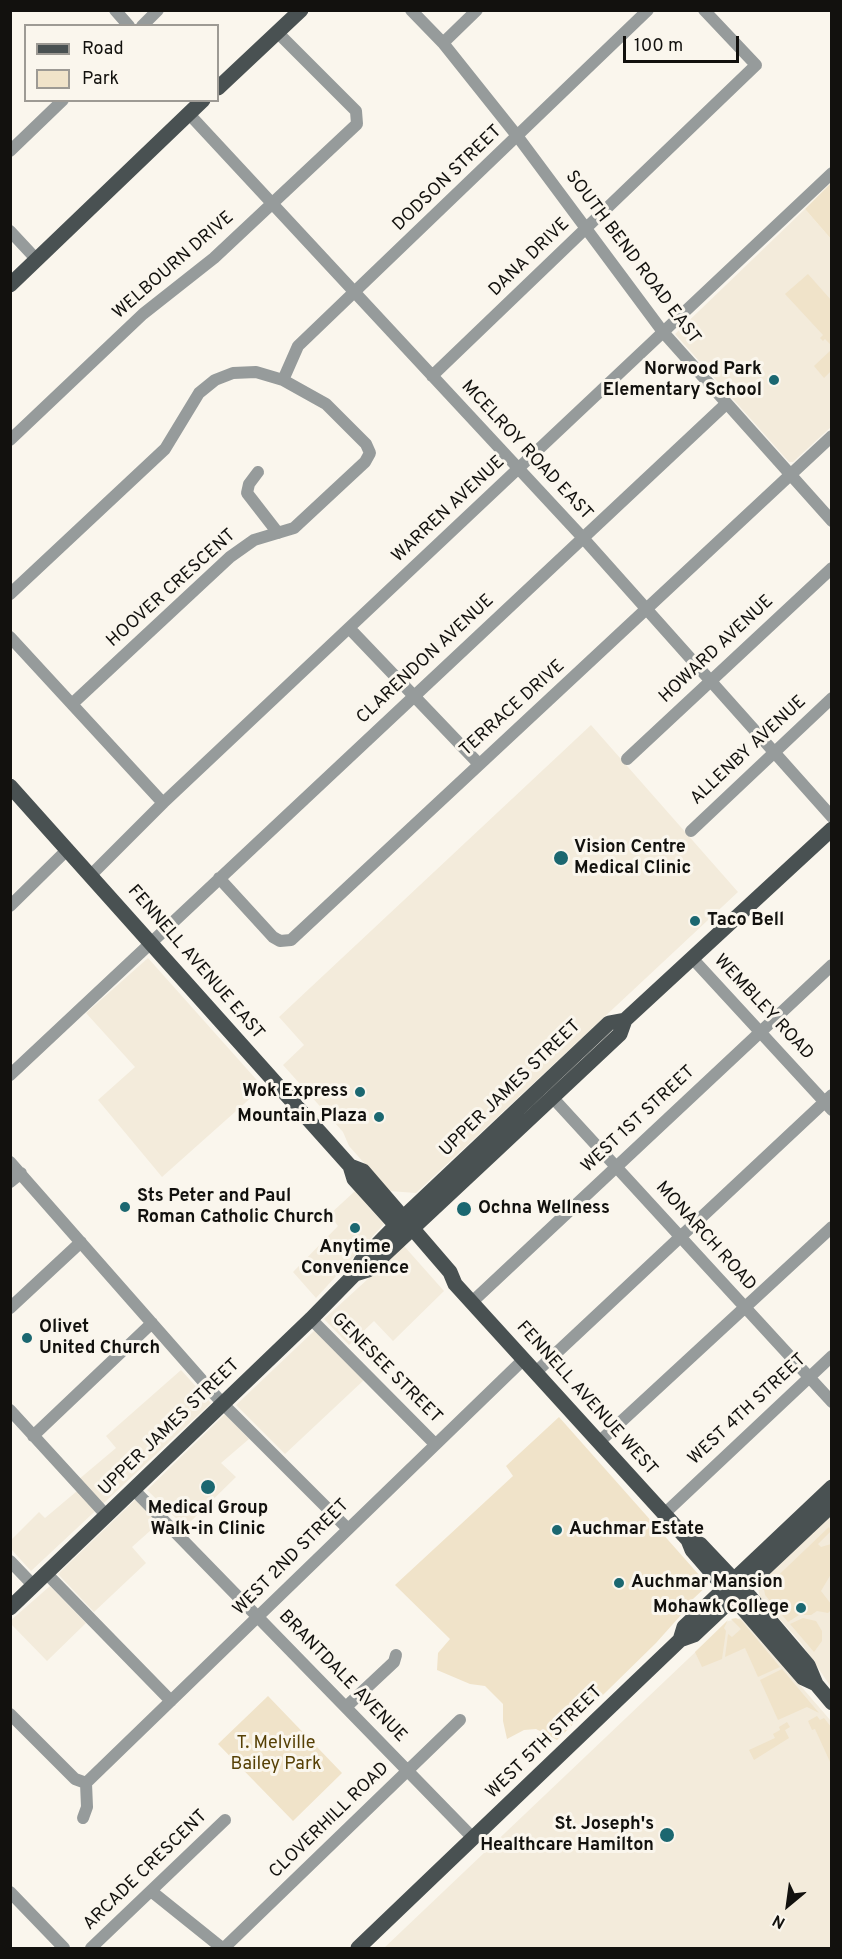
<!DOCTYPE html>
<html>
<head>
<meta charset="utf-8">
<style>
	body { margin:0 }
	#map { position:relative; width:842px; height:1959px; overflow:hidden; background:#faf6ed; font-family:Overpass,sans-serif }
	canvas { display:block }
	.frame { position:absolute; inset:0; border:12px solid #12110e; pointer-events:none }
	.legend { position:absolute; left:24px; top:24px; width:195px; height:78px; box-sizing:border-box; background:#faf6ed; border:2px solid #9d9a94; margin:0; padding:8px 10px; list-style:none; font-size:18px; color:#12110e }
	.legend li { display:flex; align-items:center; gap:12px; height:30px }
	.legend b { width:30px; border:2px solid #9d9a94 }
	.north { position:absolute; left:758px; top:1875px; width:60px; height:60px; -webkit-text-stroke:4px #faf6ed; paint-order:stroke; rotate:209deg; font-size:16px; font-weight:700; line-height:24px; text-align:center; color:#12110e }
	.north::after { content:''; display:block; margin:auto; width:21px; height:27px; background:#12110e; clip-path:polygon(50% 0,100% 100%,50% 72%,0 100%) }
	.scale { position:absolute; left:623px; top:36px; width:116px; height:27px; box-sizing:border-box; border:3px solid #12110e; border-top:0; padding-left:8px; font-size:18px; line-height:21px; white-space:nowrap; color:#12110e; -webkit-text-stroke:4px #faf6ed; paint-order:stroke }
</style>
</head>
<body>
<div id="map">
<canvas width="842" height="1959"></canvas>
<div class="frame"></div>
<ul class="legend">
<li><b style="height:8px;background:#495152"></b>Road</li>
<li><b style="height:16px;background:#f0e3c9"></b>Park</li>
</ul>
<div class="north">N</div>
<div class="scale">100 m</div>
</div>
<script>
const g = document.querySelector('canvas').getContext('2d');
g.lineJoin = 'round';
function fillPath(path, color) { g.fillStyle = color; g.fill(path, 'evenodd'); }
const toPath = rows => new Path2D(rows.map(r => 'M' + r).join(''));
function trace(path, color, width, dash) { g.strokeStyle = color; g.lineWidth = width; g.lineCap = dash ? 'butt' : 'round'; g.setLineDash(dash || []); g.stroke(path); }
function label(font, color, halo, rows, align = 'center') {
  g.font = font + ' Overpass,sans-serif'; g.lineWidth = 6; g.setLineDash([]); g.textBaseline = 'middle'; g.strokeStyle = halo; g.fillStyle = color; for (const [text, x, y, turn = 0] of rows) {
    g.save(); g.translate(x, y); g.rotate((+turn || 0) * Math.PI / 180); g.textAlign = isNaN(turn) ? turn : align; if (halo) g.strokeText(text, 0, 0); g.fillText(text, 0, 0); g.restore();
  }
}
fillPath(toPath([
	[805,209,831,239,831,427,793,462,789,462,675,334],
	[591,725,738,892,416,1193,389,1191,349,1146,343,1132,283,1065,304,1045,279,1017],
	[148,958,263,1087,162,1177,98,1100,135,1067,86,1013],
	[355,1191,384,1224,316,1298,293,1272,338,1226,329,1215],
	[404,1246,444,1291,393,1341,374,1321,349,1345,324,1319],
	[315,1330,365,1379,285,1454,236,1405],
	[181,1370,211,1403,31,1571,11,1549,11,1540,39,1512,45,1518,77,1491,72,1485,116,1448,106,1436],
	[225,1414,249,1439,221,1463,236,1477,185,1527,147,1490],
	[137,1498,160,1522,132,1547,146,1563,94,1612,58,1574],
	[831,1511,831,1687,801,1643,760,1597,757,1585],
	[50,1586,86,1623,47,1661,11,1624,10,1621],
	[742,1618,831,1721,831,1948,384,1948,728,1621]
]), '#f3ebdb');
fillPath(toPath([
	[831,183,831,239,805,209],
	[808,274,831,300,831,371,824,378,814,366,831,350,831,345,825,339,823,341,820,338,823,335,785,294],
	[559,1417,708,1585,679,1612,681,1615,656,1643,557,1740,536,1729,524,1730,507,1739,503,1721,503,1704,485,1686,470,1684,437,1670,438,1653,450,1639,395,1585,513,1476,506,1466],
	[829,1527,831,1531,818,1544,821,1547,831,1544,831,1574,821,1591,831,1604,831,1610,828,1613,817,1611,811,1615,799,1615,788,1622,765,1595,764,1589],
	[736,1618,741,1620,780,1667,758,1677,745,1648,725,1657,728,1634,732,1637,741,1629,731,1619],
	[803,1618,816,1621,822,1631,822,1641,814,1652,790,1624],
	[728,1620,724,1628,726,1631,722,1659,702,1667,695,1652],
	[782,1669,819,1713,807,1707,778,1720,760,1680],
	[268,1696,342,1773,293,1821,218,1744],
	[817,1716,820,1720,824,1718,831,1727,831,1764,815,1729,812,1730,808,1721],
	[787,1722,790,1727,785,1730,789,1738,754,1760,749,1750,775,1738,773,1734,780,1730,779,1727]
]), '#f0e3c9');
trace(toPath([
	[115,10,129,26],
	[411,10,443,43,518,137,663,332,832,521],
	[142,26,158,10],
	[443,43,477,10],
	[189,114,584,539,832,817],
	[10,151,63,100],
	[10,231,37,260],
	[432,376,756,65,704,10],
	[283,380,298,346,648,10],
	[10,440,143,314,214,258,357,124,356,111,278,33],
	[258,472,249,484,247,493,278,533],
	[10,594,165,449,199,393,215,380,233,373,256,372,283,380,326,404,366,444,370,453,365,462,294,528,254,540,230,557,72,704],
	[349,628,478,763],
	[10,637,163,803],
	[627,759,832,568],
	[691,831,832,698],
	[91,875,163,803,832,173],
	[219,878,273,937,280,941,291,940,832,436],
	[10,906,68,849],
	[692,958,832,1110],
	[10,1075,726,404],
	[552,1097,832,1402],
	[10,1162,223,1404,347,1528],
	[10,1182,21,1173],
	[472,1302,832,965],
	[10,1308,81,1242],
	[311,1319,435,1444],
	[536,1372,832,1095],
	[10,1410,107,1516],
	[33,1436,152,1323],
	[599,1442,832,1227],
	[134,1490,473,1838],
	[664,1514,832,1356],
	[10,1561,33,1585],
	[46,1573,171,1701],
	[347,1706,394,1662,396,1655],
	[10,1714,75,1779,86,1783],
	[86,1783,524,1359],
	[83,1818,87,1807,86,1783],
	[151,1891,222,1948],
	[10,1892,64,1948],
	[91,1948,225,1820],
	[224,1948,460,1720]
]), '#969b9b', 12);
trace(toPath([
	[218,88,301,10],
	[10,285,203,100],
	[10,786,350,1166,354,1179,401,1231],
	[350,1166,363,1171,450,1272,455,1284,688,1540,692,1550,803,1678,816,1684],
	[355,1274,368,1270,491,1155,620,1034,625,1020,832,829],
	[688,1540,700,1544,751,1598,808,1665,816,1684,832,1703],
	[10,1608,311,1319,355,1274,361,1261,409,1212,609,1023,625,1020],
	[680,1640,684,1627,832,1487],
	[358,1948,680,1640,694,1635,832,1505]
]), '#495152', 15);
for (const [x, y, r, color] of [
	[774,380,6,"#1b6770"],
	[561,858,8,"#1b6770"],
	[695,921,6,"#1b6770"],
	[360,1092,6,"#1b6770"],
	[379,1117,6,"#1b6770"],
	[125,1207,6,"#1b6770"],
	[464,1209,8,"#1b6770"],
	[355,1228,6,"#1b6770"],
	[27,1338,6,"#1b6770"],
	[208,1487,8,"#1b6770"],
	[557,1530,6,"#1b6770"],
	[619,1583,6,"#1b6770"],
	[801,1608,6,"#1b6770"],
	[667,1835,8,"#1b6770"]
]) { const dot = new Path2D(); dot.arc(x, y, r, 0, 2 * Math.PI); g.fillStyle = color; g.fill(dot); trace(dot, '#faf6ed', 2); }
label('18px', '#12110e', '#faf6ed', [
	["DODSON STREET",448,179,-44],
	["DANA DRIVE",530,258,-44],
	["SOUTH BEND ROAD EAST",632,258,53],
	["WELBOURN DRIVE",174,266,-41],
	["MCELROY ROAD EAST",526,451,47],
	["WARREN AVENUE",449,510,-43],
	["HOOVER CRESCENT",172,589,-42],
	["HOWARD AVENUE",717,650,-43],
	["CLARENDON AVENUE",426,660,-43],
	["TERRACE DRIVE",513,709,-42],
	["ALLENBY AVENUE",749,751,-43],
	["FENNELL AVENUE EAST",195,963,49],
	["WEMBLEY ROAD",763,1008,47],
	["UPPER JAMES STREET",511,1089,-44],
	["WEST 1ST STREET",639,1120,-43],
	["MONARCH ROAD",705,1237,48],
	["GENESEE STREET",386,1369,45],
	["FENNELL AVENUE WEST",586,1399,48],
	["WEST 4TH STREET",748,1410,-43],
	["UPPER JAMES STREET",170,1428,-44],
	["WEST 2ND STREET",292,1558,-45],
	["BRANTDALE AVENUE",342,1677,46],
	["WEST 5TH STREET",545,1743,-44],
	["CLOVERHILL ROAD",330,1821,-44],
	["ARCADE CRESCENT",146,1871,-44]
]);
label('bold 18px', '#12110e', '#faf6ed', [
	["Norwood Park",762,370,"right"],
	["Elementary School",762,391,"right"],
	["Vision Centre",574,848],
	["Medical Clinic",574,869],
	["Taco Bell",707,921],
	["Wok Express",348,1092,"right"],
	["Mountain Plaza",367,1117,"right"],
	["Sts Peter and Paul",137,1197],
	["Roman Catholic Church",137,1218],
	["Ochna Wellness",478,1209],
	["Anytime",355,1248,"center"],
	["Convenience",355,1269,"center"],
	["Olivet",39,1328],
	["United Church",39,1349],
	["Medical Group",208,1509,"center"],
	["Walk-in Clinic",208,1530,"center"],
	["Auchmar Estate",569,1530],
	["Auchmar Mansion",631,1583],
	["Mohawk College",789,1608,"right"],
	["St. Joseph's",654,1825,"right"],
	["Healthcare Hamilton",654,1846,"right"]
], 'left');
label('18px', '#564005', '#faf6ed', [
	["T. Melville",276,1744],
	["Bailey Park",276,1765]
]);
</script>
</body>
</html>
